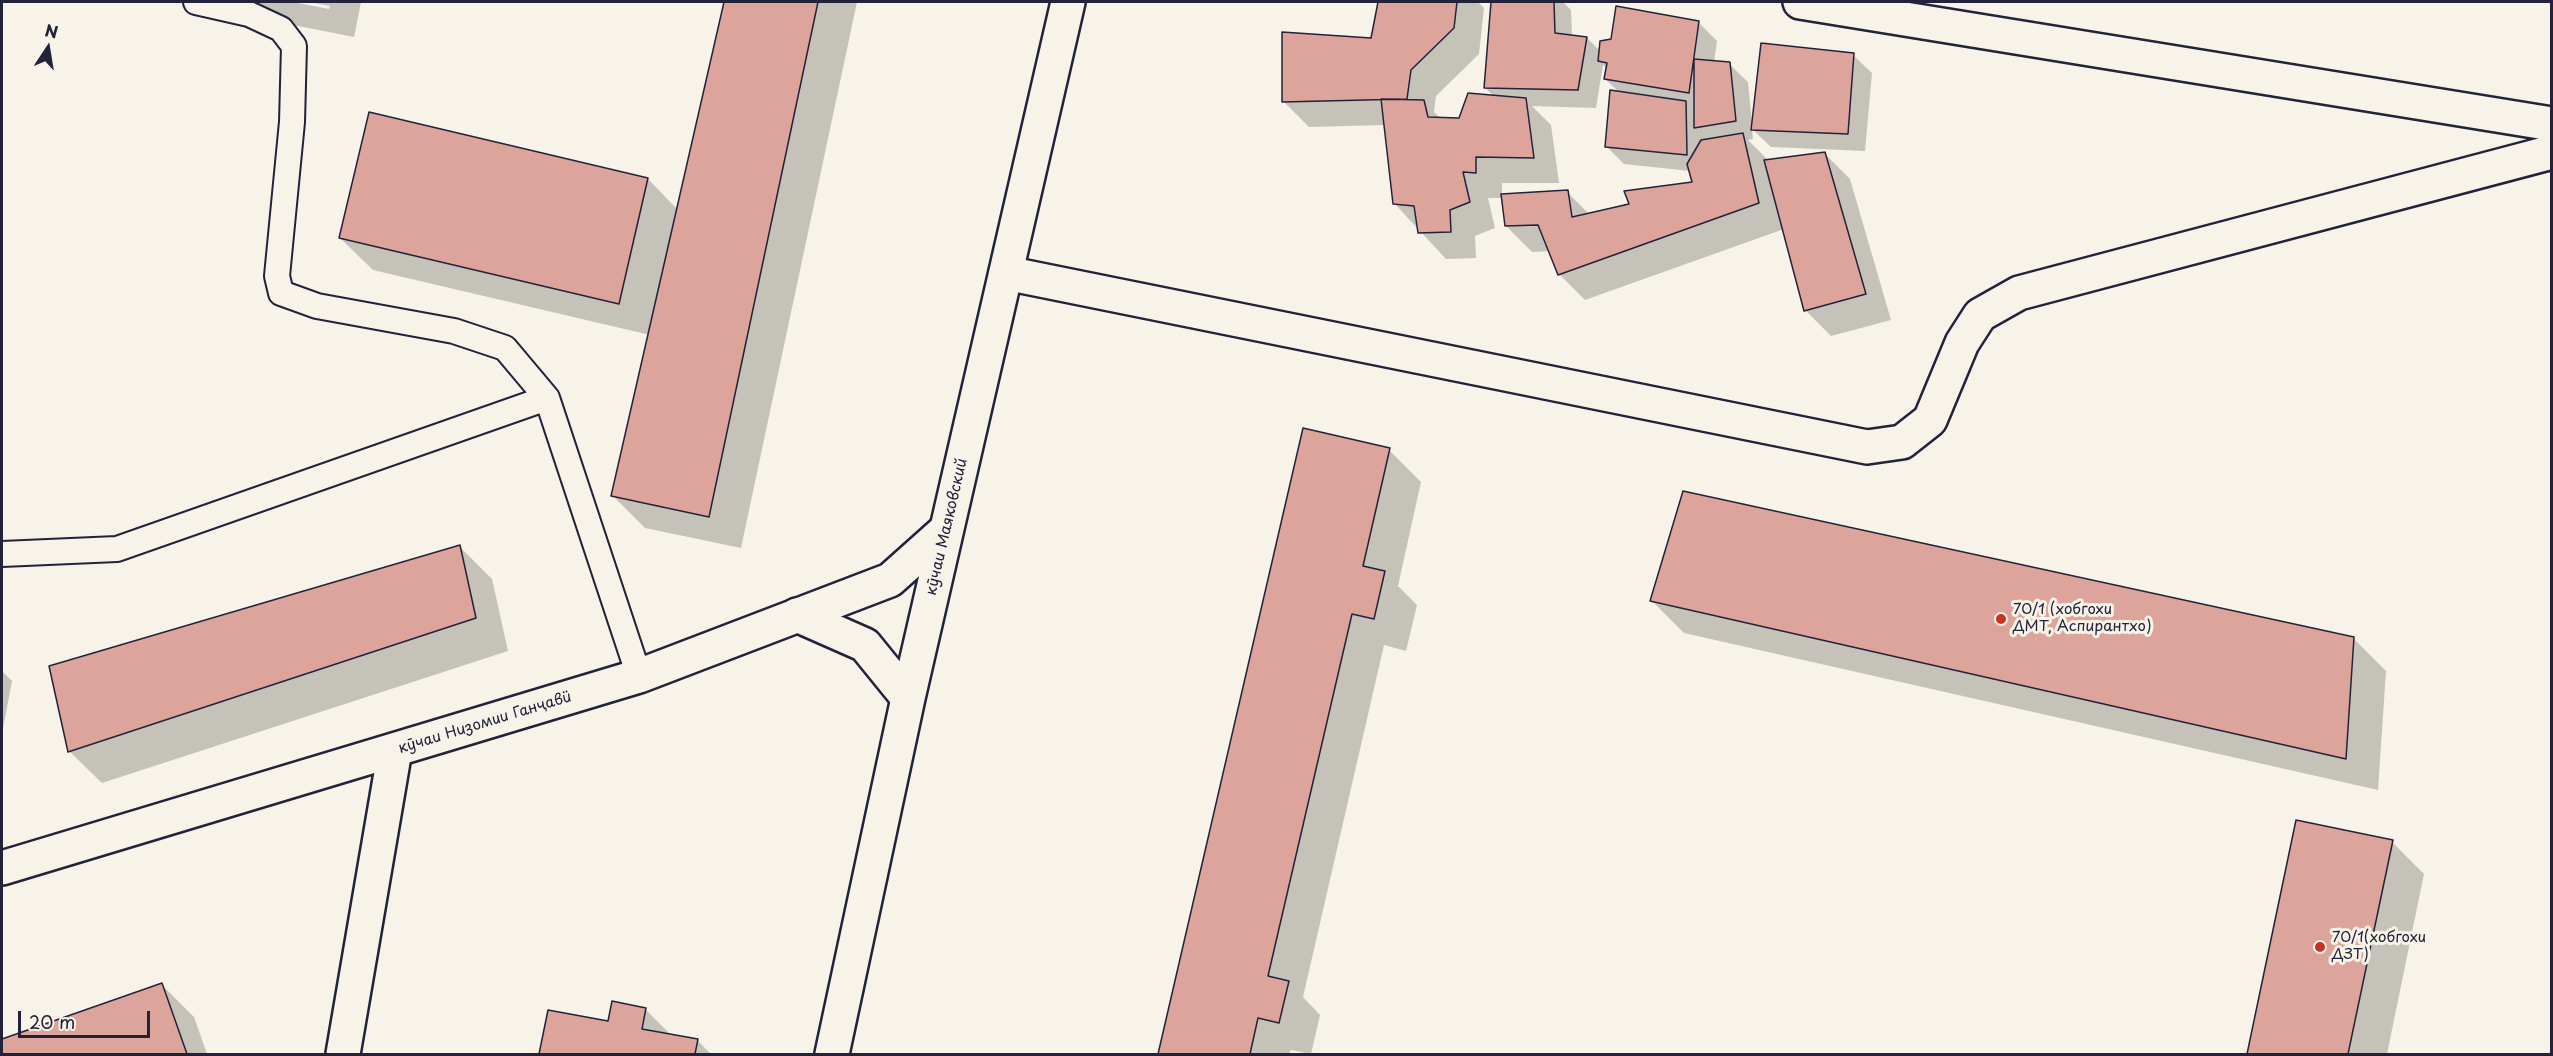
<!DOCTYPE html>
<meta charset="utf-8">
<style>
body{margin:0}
#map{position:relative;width:2553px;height:1056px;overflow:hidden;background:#f7f3e8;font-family:"Playpen Sans",sans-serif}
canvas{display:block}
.frame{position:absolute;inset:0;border:3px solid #22223b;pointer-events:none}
.north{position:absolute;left:18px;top:18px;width:60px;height:60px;-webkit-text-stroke:4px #f7f3e8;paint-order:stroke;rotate:12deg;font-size:16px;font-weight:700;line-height:24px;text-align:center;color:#22223b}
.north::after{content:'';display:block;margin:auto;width:21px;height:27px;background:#22223b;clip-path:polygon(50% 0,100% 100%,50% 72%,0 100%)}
.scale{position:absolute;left:18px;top:1011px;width:132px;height:27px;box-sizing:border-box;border:3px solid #22223b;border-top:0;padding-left:8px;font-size:18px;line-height:21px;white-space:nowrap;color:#22223b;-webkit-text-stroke:4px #f7f3e8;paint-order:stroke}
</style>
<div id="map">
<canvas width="2553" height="1056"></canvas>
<div class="frame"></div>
<div class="north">N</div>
<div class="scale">20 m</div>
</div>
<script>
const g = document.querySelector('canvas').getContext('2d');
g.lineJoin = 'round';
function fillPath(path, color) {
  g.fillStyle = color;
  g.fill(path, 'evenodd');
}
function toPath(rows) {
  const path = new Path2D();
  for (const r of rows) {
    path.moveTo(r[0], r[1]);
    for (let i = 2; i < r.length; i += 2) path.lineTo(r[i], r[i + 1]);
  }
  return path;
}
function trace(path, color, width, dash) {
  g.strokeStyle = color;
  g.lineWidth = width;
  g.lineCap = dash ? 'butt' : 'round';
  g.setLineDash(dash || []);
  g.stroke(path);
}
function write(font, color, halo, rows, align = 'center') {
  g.font = font + ' "Playpen Sans",sans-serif';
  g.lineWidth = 6;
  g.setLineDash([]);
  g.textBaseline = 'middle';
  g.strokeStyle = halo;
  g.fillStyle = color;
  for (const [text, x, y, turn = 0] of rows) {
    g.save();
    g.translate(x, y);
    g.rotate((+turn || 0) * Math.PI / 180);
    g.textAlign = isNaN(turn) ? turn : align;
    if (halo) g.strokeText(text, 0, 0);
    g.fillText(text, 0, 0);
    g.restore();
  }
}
fillPath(toPath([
 [177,2,293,2,329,9,330,6,309,2,361,2,354,37],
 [726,2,857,2,741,548,645,528,613,496,650,335,373,270,340,238,648,179,678,210],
 [1379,2,1478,2,1484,8,1479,54,1436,96,1434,112,1441,119,1460,120,1495,97,1485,88,1493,2,1563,2,1571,10,1572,37,1587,38,1601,52,1699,23,1717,41,1714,62,1729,64,1748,82,1752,124,1853,55,1872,73,1865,151,1771,147,1752,129,1753,139,1748,140,1768,160,1824,153,1850,179,1891,320,1831,336,1805,310,1784,229,1585,300,1559,274,1550,251,1532,252,1506,226,1503,198,1488,198,1495,228,1475,236,1476,258,1446,259,1394,203,1385,125,1309,127,1283,101,1373,40],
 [1603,65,1608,69,1605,79,1620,93,1606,146,1624,164,1690,171,1694,183,1631,205,1590,215,1567,192,1502,195,1502,183,1559,183,1551,125,1532,106,1596,108],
 [1304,430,1389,450,1421,482,1398,586,1417,605,1406,651,1384,645,1303,997,1320,1015,1311,1054,1291,1050,1289,1054,1160,1054],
 [460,547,492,579,508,651,102,783,69,751],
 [1652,601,2353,638,2386,671,2378,790,1684,633],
 [2,671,12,681,2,734],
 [2297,821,2392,842,2424,874,2387,1054,2248,1054],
 [161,984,194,1017,207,1054,2,1054,2,1040],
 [645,1009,672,1036,697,1040,711,1054,541,1054,549,1012,609,1023]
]), '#0003');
const building = toPath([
 [724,2,818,2,709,517,611,496,724,2],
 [1378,2,1457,2,1454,28,1411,70,1407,99,1282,102,1282,32,1371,38,1378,2],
 [1491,2,1554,2,1555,33,1587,37,1578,90,1484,88,1491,2],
 [1616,6,1699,21,1689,93,1604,79,1607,63,1598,61,1600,41,1611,39,1616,6],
 [1761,43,1854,53,1848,134,1751,130,1761,43],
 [1694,59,1730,62,1736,121,1694,128,1694,59],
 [1610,90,1686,101,1687,155,1605,147,1610,90],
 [1468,93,1526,98,1534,158,1476,157,1476,173,1463,172,1470,202,1450,210,1451,232,1418,233,1414,206,1393,204,1381,99,1424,100,1428,117,1459,118,1468,93],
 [369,112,648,178,619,304,339,238,369,112],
 [1743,133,1759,203,1558,275,1538,225,1505,226,1501,194,1568,190,1572,217,1629,204,1624,191,1692,182,1687,164,1701,140,1743,133],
 [1825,152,1866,294,1804,311,1764,160,1825,152],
 [1303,428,1390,448,1363,566,1385,571,1374,619,1352,614,1268,976,1289,981,1279,1023,1258,1018,1250,1054,1158,1054,1303,428],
 [1683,491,2354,637,2346,759,1650,601,1683,491],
 [460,545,476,618,68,752,49,666,460,545],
 [2296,820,2393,840,2348,1054,2247,1054,2296,820],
 [162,983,187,1054,2,1054,2,1039,162,983],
 [612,1001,646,1008,642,1029,698,1039,695,1054,539,1054,548,1010,608,1021,612,1001]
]);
fillPath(building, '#dda49c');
trace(building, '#22223b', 1.5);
const lane = toPath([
 [196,2,249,14,281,29,294,46,292,122,277,276,281,293,317,306,454,331,505,348,547,398,639,676],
 [2,554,117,549,547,398]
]);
const street = toPath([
 [1800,2,2552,124],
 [1006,273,1867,447,1902,442,1930,420,1962,343,1980,315,2019,293,2552,152],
 [2,868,639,676,890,580,946,530],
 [343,1054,395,750]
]);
const secondary = toPath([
 [797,615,865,645,908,698],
 [832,1054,908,698,1068,2]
]);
trace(lane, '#22223b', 28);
trace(street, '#22223b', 38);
trace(secondary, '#22223b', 38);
trace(lane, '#f7f3e8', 24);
trace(street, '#f7f3e8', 33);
trace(secondary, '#f7f3e8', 33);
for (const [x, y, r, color] of [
 [2001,619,6,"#c8321e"],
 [2320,947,6,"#c8321e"]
]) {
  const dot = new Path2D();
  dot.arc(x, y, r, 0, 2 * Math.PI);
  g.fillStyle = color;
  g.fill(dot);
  trace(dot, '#f7f3e8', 2);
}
write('15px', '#22223b', '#f7f3e8', [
 ["кӯчаи Маяковский",947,527,-77],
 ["кӯчаи Низомии Ганҷавӣ",485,723,-17]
]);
write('15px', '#22223b', '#f7f3e8', [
 ["70/1 (хобгохи",2013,610],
 ["ДМТ, Аспирантхо)",2013,627],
 ["70/1(хобгохи",2332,938],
 ["ДЗТ)",2332,955]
], 'left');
</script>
